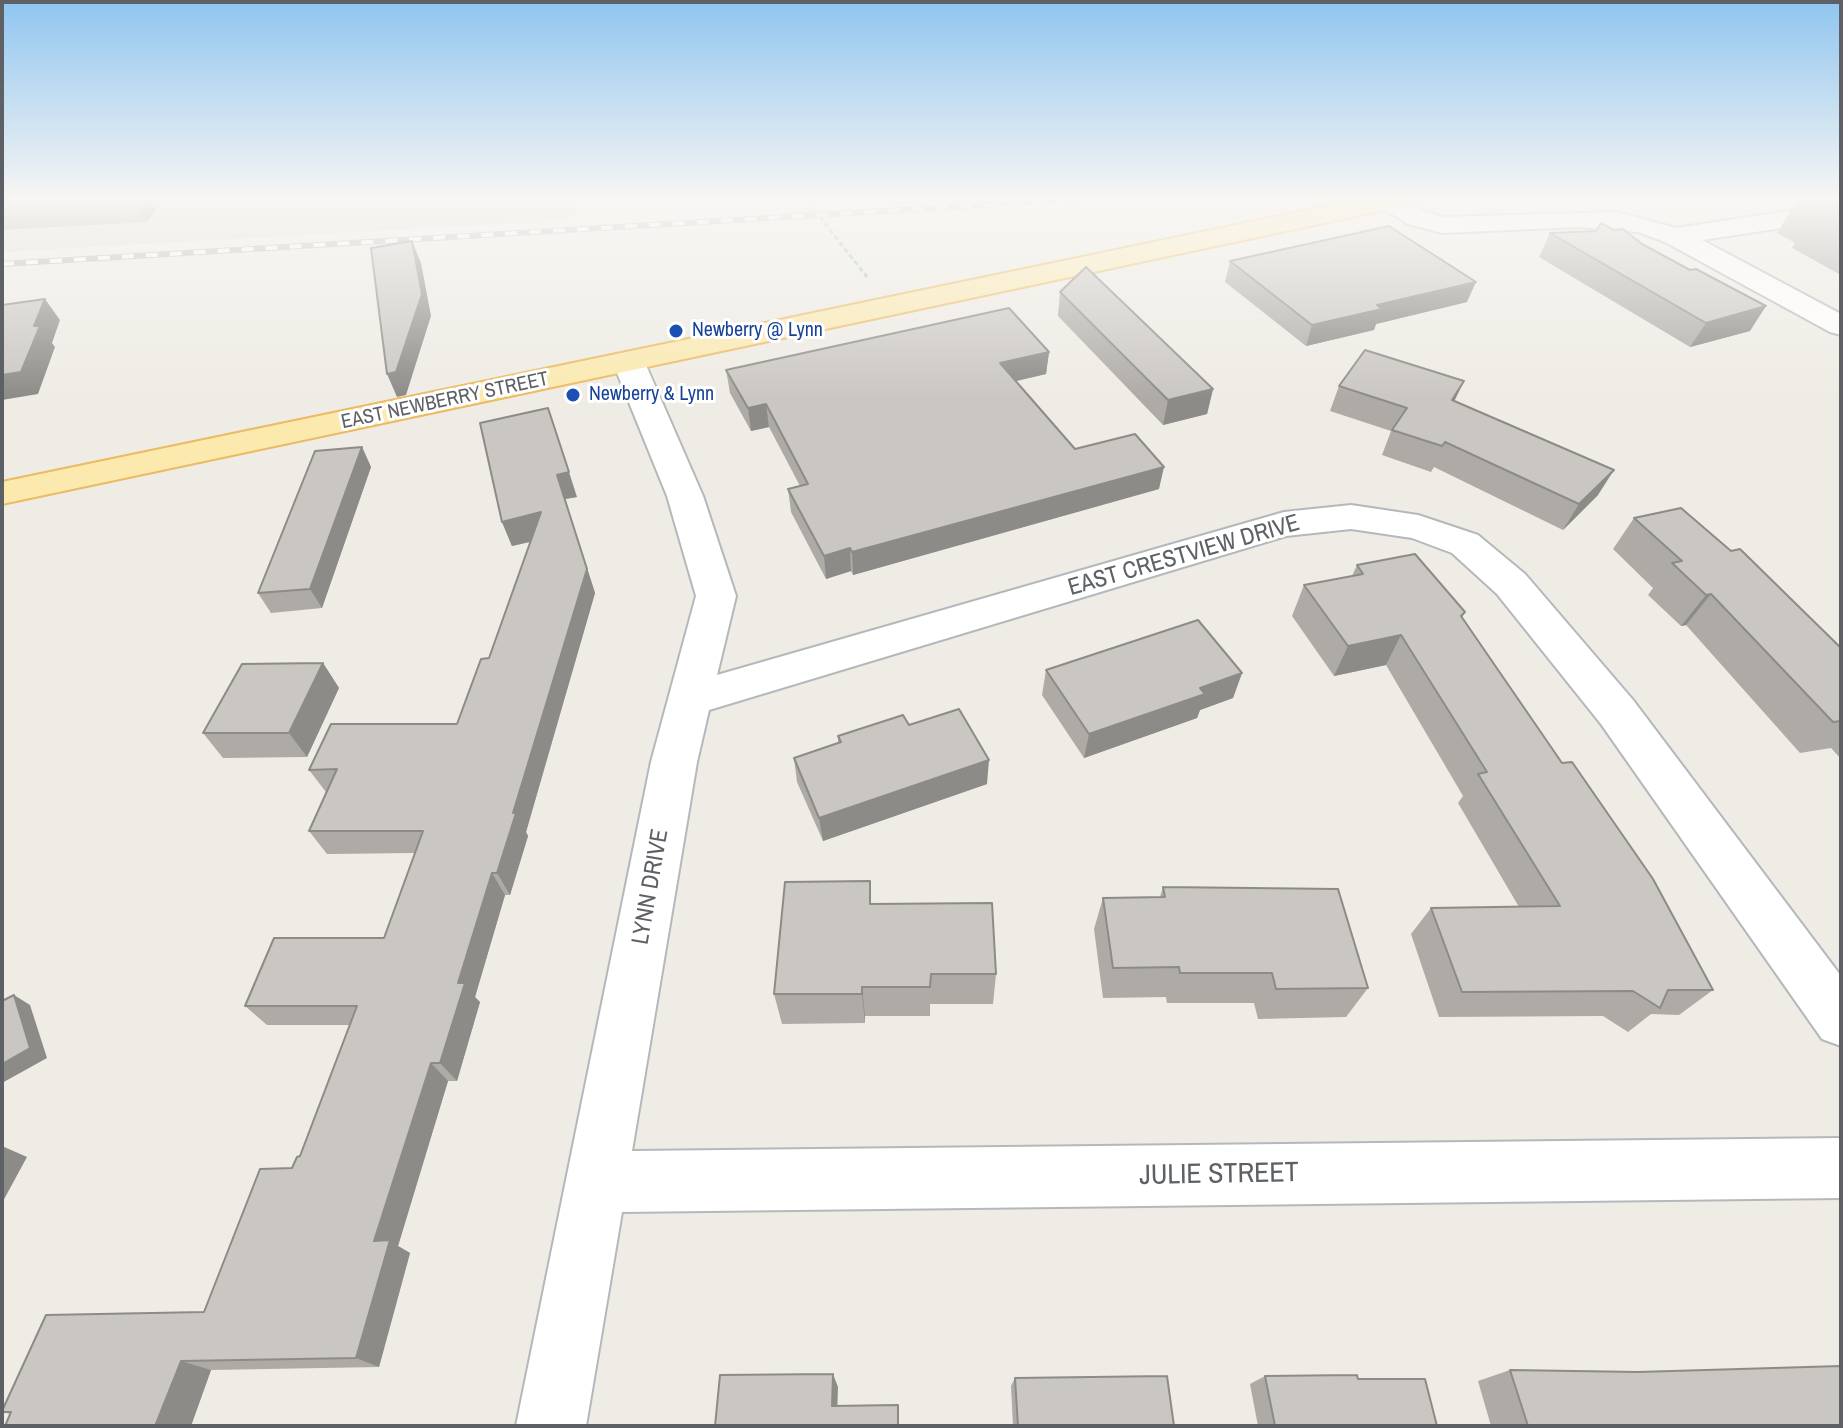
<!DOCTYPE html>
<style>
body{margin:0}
#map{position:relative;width:1843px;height:1428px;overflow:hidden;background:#efece5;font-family:"Archivo Narrow",sans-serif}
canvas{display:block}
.frame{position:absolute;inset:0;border:4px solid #5d6165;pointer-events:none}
</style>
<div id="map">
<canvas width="1843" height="1428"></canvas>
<div class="frame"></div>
</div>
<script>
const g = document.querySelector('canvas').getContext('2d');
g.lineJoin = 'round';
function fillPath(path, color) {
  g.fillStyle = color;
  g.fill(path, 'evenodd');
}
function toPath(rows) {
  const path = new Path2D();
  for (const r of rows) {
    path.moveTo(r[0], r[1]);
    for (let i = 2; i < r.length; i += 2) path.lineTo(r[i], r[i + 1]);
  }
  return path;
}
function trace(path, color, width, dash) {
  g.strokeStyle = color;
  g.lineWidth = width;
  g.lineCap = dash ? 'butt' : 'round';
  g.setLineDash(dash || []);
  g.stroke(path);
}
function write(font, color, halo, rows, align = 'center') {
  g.font = font + ' "Archivo Narrow",sans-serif';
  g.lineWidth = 6;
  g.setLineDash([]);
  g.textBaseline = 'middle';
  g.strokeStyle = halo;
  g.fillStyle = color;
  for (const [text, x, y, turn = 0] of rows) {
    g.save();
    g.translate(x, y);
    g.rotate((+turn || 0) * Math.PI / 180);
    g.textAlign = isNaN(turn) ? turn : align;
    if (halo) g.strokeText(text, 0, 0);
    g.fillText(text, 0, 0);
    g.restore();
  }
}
fillPath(toPath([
 [2,198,577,198,573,220,2,252]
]), '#e0ded9');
const minor = toPath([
 [1380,198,1402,198,1426,212,1443,217,1617,212,1676,228,1815,207,1824,209,1828,215,1824,221,1815,223,1702,240,1841,314,1841,335,1830,332,1665,242,1638,232,1580,227,1442,233,1408,224,1381,207,1377,202,1380,198],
 [629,354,640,356,645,363,703,496,736,596,717,675,1284,512,1351,505,1418,515,1478,535,1525,574,1633,700,1841,976,1841,1046,1822,1039,1601,724,1497,594,1452,553,1412,538,1351,529,1286,536,709,710,697,762,632,1151,1841,1138,1841,1198,622,1212,586,1426,516,1426,651,762,696,596,667,496,613,363,618,356,629,354]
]);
const major = toPath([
 [1365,198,1416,198,1413,203,1404,206,2,504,2,482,1365,198]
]);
trace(minor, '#b5b8bb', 4);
trace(major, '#ebba62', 4);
trace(toPath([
 [805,198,867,277]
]), '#9dc6a5', 3, [5, 3]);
fillPath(minor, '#fff');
fillPath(major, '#fbe9ae');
const rail = toPath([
 [2,264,1099,198]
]);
trace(rail, '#b3b4b5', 6);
trace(rail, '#fff', 4, [12]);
fillPath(toPath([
 [2,198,165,198,147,222,2,230],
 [1799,198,1841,198,1841,275,1792,248,1795,243,1777,233],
 [1550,233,1750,331,1690,347,1539,257],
 [1230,261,1467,302,1376,324,1374,330,1306,346,1225,282],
 [1060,292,1213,389,1207,414,1163,425,1058,316],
 [1049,352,1046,374,1016,381,1075,449,1159,489,853,575,851,571,826,579,791,512,788,489,800,486,769,427,751,431,730,393,726,370],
 [1339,386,1454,401,1598,495,1563,530,1434,467,1431,472,1382,455,1391,431,1330,411],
 [480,423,577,497,565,499,595,593,526,832,528,836,510,895,505,895,475,997,480,1002,457,1081,448,1081,398,1246,410,1253,379,1367,211,1370,191,1426,5,1426,11,1414,2,1412,204,1312,300,1156,349,1025,267,1025,245,1006,384,938,415,853,327,854,309,831,326,792,309,770,457,724,489,658,530,542,512,546,502,522],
 [362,447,371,467,322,608,271,613,258,593],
 [1634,518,1841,648,1841,759,1831,748,1800,753,1686,625,1681,626,1648,595,1653,588,1613,549],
 [1357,565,1465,612,1462,618,1713,990,1679,1015,1651,1014,1628,1032,1603,1016,1439,1017,1411,934,1431,908,1519,907,1458,803,1463,796,1386,665,1334,676,1292,616,1304,585,1352,576],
 [323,663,339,688,307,757,223,758,203,733],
 [1046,670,1242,673,1233,698,1200,710,1197,718,1084,758,1042,695],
 [909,725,987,784,823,841,797,782,794,758,838,743,838,736],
 [1163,887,1368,988,1346,1017,1258,1019,1254,1003,1167,1003,1166,997,1103,998,1094,929,1103,898,1160,897],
 [872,904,996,974,993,1004,930,1004,930,1016,865,1016,865,1023,782,1024,774,994],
 [1510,1370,1638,1372,1841,1426,1491,1426,1478,1381],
 [1265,1376,1437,1426,1258,1426,1250,1384],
 [1015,1378,1174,1426,1013,1426,1011,1386]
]), '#aeaba7');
fillPath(toPath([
 [133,198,165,198,147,222],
 [412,241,421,263,431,316,406,395,397,397,387,374],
 [1476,282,1467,302,1376,324,1374,330,1306,346,1312,325,1377,305],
 [45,299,60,320,52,343,55,347,38,394,2,400,2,375,34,326],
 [1766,306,1750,331,1690,347,1706,323],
 [1049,352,1046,374,999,385,1000,363],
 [1464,381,1452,406,1452,400],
 [1213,389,1207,414,1163,425,1168,400],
 [766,404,769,427,751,431,748,408],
 [362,447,371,467,322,608,310,589],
 [1164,467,1159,489,853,575,852,552],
 [1614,470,1598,495,1563,530,1579,504],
 [569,472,577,497,565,499,595,593,526,832,528,836,510,895,497,873,513,813,557,475],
 [541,512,550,537,512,546,502,522],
 [850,548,851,571,826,579,824,556],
 [1711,594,1686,625,1681,626,1706,595],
 [1401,635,1386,665,1334,676,1348,646],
 [323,663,339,688,307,757,289,733],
 [1242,673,1233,698,1200,710,1197,718,1084,758,1089,734,1200,688],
 [989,760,987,784,823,841,819,818],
 [492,873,505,895,475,997,480,1002,457,1081,440,1063,458,983],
 [862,987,865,1016,865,1023,862,994],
 [14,995,30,1005,47,1058,2,1083,2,1064],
 [431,1063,448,1081,398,1246,410,1253,379,1367,356,1358,374,1241],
 [2,1146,27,1157,2,1203],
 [181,1361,211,1370,191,1426,155,1426],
 [833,1374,838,1387,837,1417,832,1406]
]), '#8d8b88');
const building = toPath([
 [1601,223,1614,230,1623,229,1642,244,1690,270,1696,269,1766,306,1706,323,1550,233,1596,231,1601,223],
 [1389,226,1476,282,1377,305,1382,309,1312,325,1230,261,1389,226],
 [412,241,422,294,396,372,387,374,371,248,412,241],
 [1086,267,1213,389,1168,400,1060,292,1086,267],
 [45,299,34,326,40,326,21,372,2,375,2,305,45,299],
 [1009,308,1049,352,1000,363,1075,449,1135,434,1164,467,852,552,850,548,824,556,788,489,808,484,766,404,748,408,726,370,1009,308],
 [1365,350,1464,381,1452,400,1614,470,1579,504,1445,442,1442,446,1392,430,1407,408,1339,386,1365,350],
 [548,408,569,472,557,475,587,569,513,813,516,813,497,873,492,873,458,983,465,983,440,1063,431,1063,374,1241,390,1240,356,1358,181,1361,155,1426,5,1426,11,1412,2,1412,2,1411,46,1315,204,1312,260,1169,292,1168,297,1157,300,1156,357,1006,245,1006,274,938,384,938,423,831,309,831,337,769,309,770,331,724,457,724,481,659,489,658,541,512,502,522,480,423,548,408],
 [362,447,310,589,258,593,315,451,362,447],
 [1681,508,1731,551,1740,549,1841,648,1841,721,1833,722,1711,594,1706,595,1672,563,1682,561,1634,518,1681,508],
 [1415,554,1465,612,1461,616,1562,763,1572,762,1653,879,1713,990,1668,990,1660,1008,1633,991,1462,992,1431,908,1560,906,1478,774,1487,772,1401,635,1348,646,1304,585,1363,574,1357,565,1415,554],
 [1198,620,1242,673,1200,688,1205,694,1089,734,1046,670,1198,620],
 [323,663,289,733,203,733,242,664,323,663],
 [959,709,989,760,819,818,794,758,841,742,838,736,903,715,909,725,959,709],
 [870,881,870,904,992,903,996,974,931,974,930,987,862,987,862,994,774,994,785,882,870,881],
 [1163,887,1338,889,1368,988,1276,989,1272,973,1180,973,1179,967,1113,968,1103,898,1165,897,1163,887],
 [14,995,30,1048,2,1064,2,1001,14,995],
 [1841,1366,1841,1426,1528,1426,1510,1370,1638,1372,1841,1366],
 [833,1374,832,1406,898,1405,898,1426,715,1426,720,1375,833,1374],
 [1357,1375,1358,1379,1425,1379,1437,1426,1275,1426,1265,1376,1357,1375],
 [1167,1376,1174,1426,1018,1426,1015,1378,1167,1376]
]);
fillPath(building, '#cac7c2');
trace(building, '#8d8b88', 2);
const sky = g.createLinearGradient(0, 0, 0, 398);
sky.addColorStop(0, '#8fc5f0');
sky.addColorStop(0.5, '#f8f6f3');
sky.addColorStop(1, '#f8f6f300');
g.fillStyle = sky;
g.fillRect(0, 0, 1843, 398);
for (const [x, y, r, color] of [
 [676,331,8,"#1a4fb4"],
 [573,395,8,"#1a4fb4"]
]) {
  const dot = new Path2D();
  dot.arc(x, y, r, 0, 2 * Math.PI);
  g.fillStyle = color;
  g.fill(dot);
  trace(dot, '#fff', 3);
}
write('20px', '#164399', '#fff', [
 ["Newberry @ Lynn",692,331],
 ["Newberry & Lynn",589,395]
], 'left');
write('20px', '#5d6165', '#fff', [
 ["EAST NEWBERRY STREET",445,401,-12]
]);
write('24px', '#5d6165', '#fff', [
 ["EAST CRESTVIEW DRIVE",1184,556,-16],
 ["LYNN DRIVE",651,887,-80]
]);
write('28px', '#5d6165', '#fff', [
 ["JULIE STREET",1219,1175,-1]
]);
</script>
